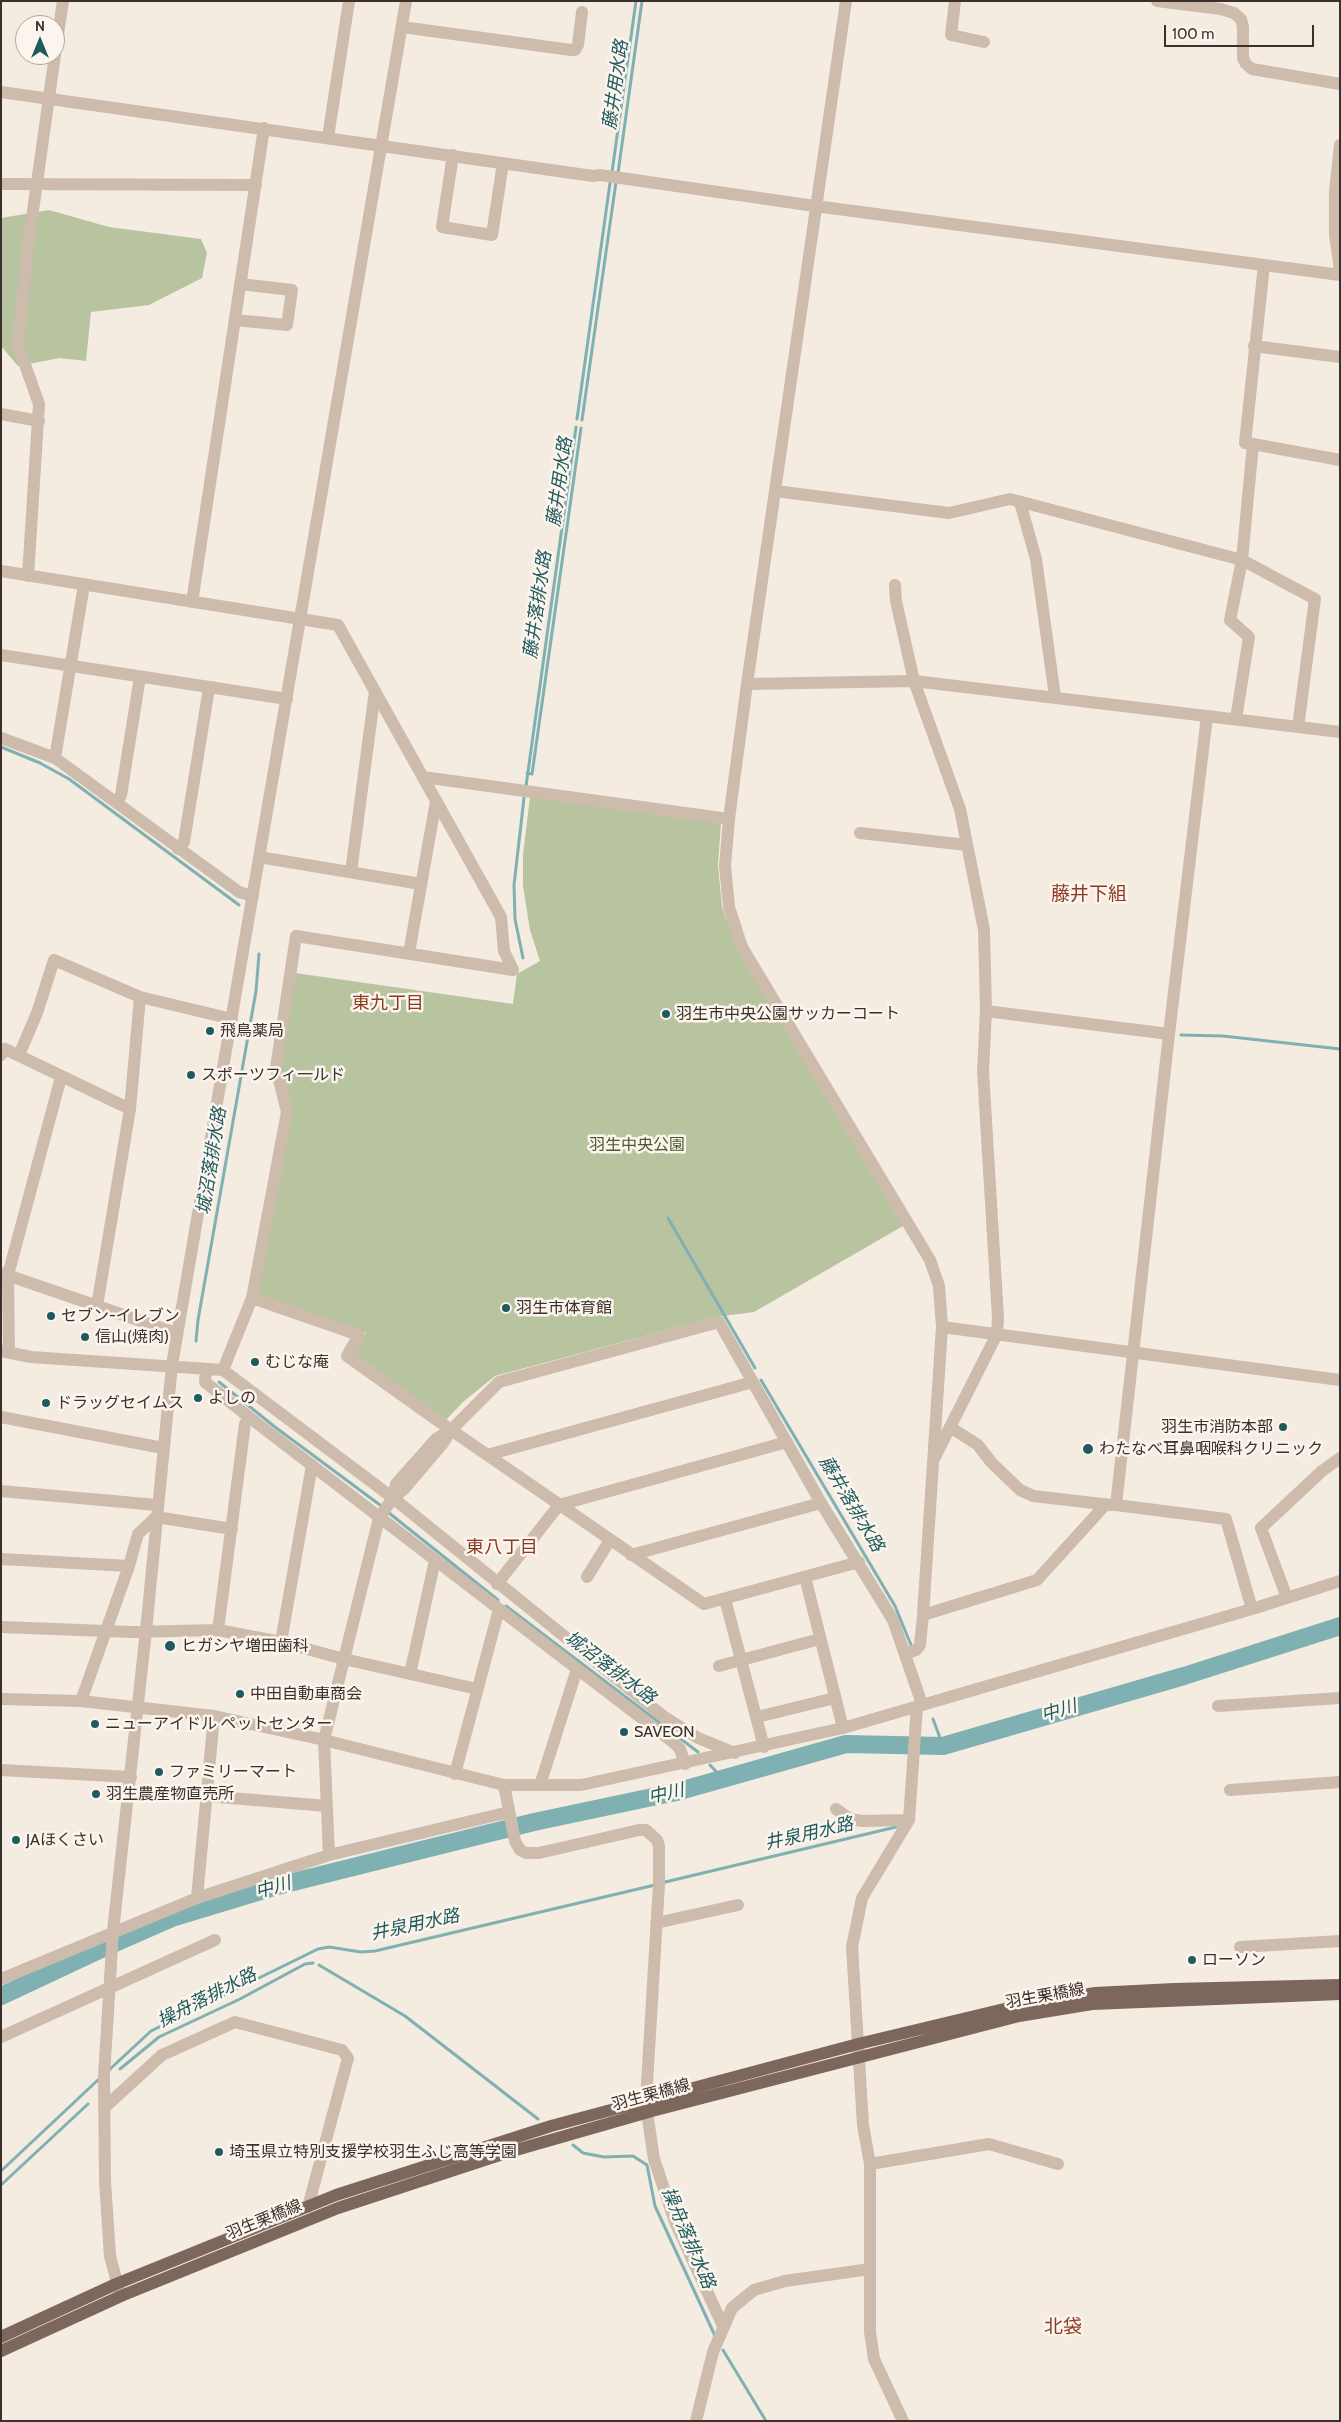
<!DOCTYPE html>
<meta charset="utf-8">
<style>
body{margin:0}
#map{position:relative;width:1341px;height:2422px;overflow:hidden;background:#f4ebe1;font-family:Cabin,sans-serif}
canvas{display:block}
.frame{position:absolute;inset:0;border:2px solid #3b302b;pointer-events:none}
.north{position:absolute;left:15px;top:15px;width:50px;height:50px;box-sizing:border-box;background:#fbf5ee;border:1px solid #aea6a0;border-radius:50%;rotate:0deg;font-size:14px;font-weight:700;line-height:20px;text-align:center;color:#3b302b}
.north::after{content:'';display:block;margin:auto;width:18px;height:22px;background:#1f5a5e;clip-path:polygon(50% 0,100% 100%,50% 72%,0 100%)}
.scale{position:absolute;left:1164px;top:25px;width:150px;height:22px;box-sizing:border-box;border:2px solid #3b302b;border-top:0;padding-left:6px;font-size:15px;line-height:18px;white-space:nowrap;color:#3b302b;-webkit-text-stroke:4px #fbf5ee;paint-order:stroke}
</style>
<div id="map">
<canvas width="1341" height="2422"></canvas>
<div class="frame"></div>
<div class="north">N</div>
<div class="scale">100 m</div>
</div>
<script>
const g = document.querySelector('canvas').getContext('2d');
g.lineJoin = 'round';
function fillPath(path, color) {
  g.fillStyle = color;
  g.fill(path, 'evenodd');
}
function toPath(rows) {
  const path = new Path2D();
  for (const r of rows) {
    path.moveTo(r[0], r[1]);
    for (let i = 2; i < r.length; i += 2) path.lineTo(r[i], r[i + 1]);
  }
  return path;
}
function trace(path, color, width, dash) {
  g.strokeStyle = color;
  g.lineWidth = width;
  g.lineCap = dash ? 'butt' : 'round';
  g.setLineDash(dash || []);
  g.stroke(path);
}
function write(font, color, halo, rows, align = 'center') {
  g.font = font + ' Cabin,"Noto Sans JP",sans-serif';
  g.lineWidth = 5;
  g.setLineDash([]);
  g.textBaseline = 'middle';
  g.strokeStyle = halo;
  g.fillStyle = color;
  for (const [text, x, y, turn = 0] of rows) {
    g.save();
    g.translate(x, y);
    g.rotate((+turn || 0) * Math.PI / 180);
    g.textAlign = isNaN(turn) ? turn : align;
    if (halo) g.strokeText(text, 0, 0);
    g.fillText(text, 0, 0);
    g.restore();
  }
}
fillPath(toPath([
 [49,210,109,227,201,239,207,253,202,278,149,305,91,312,86,361,60,358,18,366,1,346,1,218],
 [530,797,721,823,718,865,722,907,738,950,903,1226,754,1312,716,1317,495,1376,463,1402,446,1420,353,1353,366,1333,257,1294,291,1112,281,1069,295,973,513,1004,517,974,540,961,530,930,523,886,523,855]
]), '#b8c4a0');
trace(toPath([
 [612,172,636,1],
 [618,173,642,1],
 [577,419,610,183],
 [582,420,616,182],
 [1,747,40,763,69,779,239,905],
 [527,773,532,774,581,428],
 [526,786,576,427],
 [523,958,515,919,514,885,524,798],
 [1181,1035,1223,1036,1340,1049],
 [668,1218,755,1368],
 [196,1341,198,1320,256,991,259,954],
 [761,1380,895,1606,911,1645],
 [219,1382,275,1427,380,1505],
 [389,1513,498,1600],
 [506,1606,698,1752],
 [933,1719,943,1746],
 [710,1765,723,1779],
 [661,1883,896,1827],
 [319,1965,405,2016,538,2119],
 [120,2069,159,2037,240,1999,305,1964,313,1963],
 [109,2070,151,2031,318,1949,329,1947,361,1952,375,1951,655,1885],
 [573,2145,583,2153,604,2157,633,2156,647,2165,655,2206,716,2338],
 [1,2171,99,2079],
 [1,2185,88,2104],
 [723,2350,766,2421]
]), '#7fb0b2', 3);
trace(toPath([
 [1,1996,99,1950,172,1918,281,1885,534,1822,676,1792,846,1744,943,1746,1184,1676,1340,1626]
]), '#7fb0b2', 18);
trace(toPath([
 [846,1,747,684,729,819,725,866,729,907,742,947,930,1260,939,1286,942,1327,923,1615,920,1645,916,1650,905,1654],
 [955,1,951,35,984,42],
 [1157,1,1221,9,1234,13,1241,19,1243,27,1243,58,1246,64,1252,69,1340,84],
 [402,27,571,50,575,50,578,45,582,12],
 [55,54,63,1],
 [1,92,593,176,600,175,815,206,1340,275],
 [328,137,349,1],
 [1340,145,1335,192,1335,235,1340,270],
 [453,155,442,227,492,235,503,163],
 [1,184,256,185],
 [235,320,287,325,292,290,240,284],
 [1254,346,1340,357],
 [1,414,39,421],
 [1253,444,1340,460],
 [775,491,949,513,1010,499,1242,560,1315,599,1298,727],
 [1020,502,1036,559,1055,697],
 [1,571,338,625,501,917,504,951,513,970,296,936,276,1068,287,1112,252,1298,223,1370],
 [28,576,39,404,18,345,28,246,55,55],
 [895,585,896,601,914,681,960,809,984,930,986,1011,983,1071,998,1318,997,1334,935,1457],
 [192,602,264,128],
 [1,655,287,699],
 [747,684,914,681,1340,732],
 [1207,716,1169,1034,1116,1505,1226,1519,1252,1609],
 [1236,719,1249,637,1230,620,1242,560,1253,444,1245,443,1264,265],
 [1,738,55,758,239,892,253,896],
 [55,758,84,585],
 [423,777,729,819],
 [117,803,121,795,140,677],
 [860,833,967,845],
 [178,849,184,842,209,688],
 [259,857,421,884],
 [351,872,375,691],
 [409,953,436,801],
 [986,1011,1169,1034],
 [1,1055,5,1049,130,1109],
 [19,1055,37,1013,54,960,140,997,232,1019],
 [1,1273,176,1333],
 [252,1298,359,1335,347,1356,451,1430,704,1604,859,1562],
 [97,1306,130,1109,140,997],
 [942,1327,1340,1380],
 [1,1351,31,1357,223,1370,393,1498,663,1716,698,1738,735,1753],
 [9,1353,8,1275,61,1077],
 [206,1370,205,1382,249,1417,245,1424,218,1630],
 [1,1417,163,1448],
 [249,1417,499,1609,455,1774],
 [950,1427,978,1445,991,1462,1020,1490,1033,1496,1111,1505],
 [451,1430,499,1382,719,1322,821,1503,893,1620,922,1704],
 [487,1455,753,1382],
 [1,1491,157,1505],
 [631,1555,821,1503],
 [1,1559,129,1566],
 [587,1577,610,1540],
 [805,1577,843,1728],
 [497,1584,559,1505,787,1442],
 [1287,1598,1261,1528,1322,1471,1340,1458],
 [725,1599,764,1747],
 [499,1609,674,1743,680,1749,685,1764],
 [923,1615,1037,1580,1106,1504],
 [1,1627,132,1632,218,1630,281,1642,344,1659,477,1689],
 [281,1642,312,1465],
 [719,1666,820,1639],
 [410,1674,435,1560],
 [1,1699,81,1701,214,1716,324,1740,504,1785,581,1785,843,1728,1252,1609,1340,1581],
 [81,1701,129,1566,138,1534,156,1517,232,1529],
 [1218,1706,1340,1698],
 [757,1717,835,1698],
 [1,1770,131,1777],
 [504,1785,515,1841,520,1850,526,1853,539,1853,639,1830,646,1830,657,1840,659,1846,659,1884,646,2100],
 [540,1785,577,1669],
 [1230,1790,1340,1782],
 [206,1796,327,1806],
 [836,1809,850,1819,862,1821,909,1820],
 [329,1855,509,1812],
 [197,1898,214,1716],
 [656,1923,738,1905],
 [1240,1947,1340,1941],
 [1,1979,197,1898,329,1855,324,1740,379,1518,393,1498,404,1489,443,1443,451,1430,436,1439,396,1484,393,1498],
 [1,2037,215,1940],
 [104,2108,162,2055,235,2022,342,2050,348,2058,308,2207],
 [647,2112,654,2159,675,2222,723,2326],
 [870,2164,989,2144,1058,2164],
 [120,2294,110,2256,105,2181,104,2076,113,1931,146,1631,172,1365,406,1],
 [696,2421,713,2352,732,2308,754,2290,785,2281,870,2269],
 [903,2421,874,2359,870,2332,870,2164,863,2125,852,1947,862,1898,909,1820,917,1706]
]), '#cdbbac', 12);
trace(toPath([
 [1,2337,116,2284,336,2195,551,2126,858,2044,1021,2005,1095,1993,1174,1989,1340,1985],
 [1,2351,121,2296,338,2208,509,2152,652,2111,1019,2016,1092,2004,1340,1994]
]), '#7d675c', 12);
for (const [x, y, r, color] of [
 [666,1014,5,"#1f5a5e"],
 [210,1031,5,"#1f5a5e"],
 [191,1075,5,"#1f5a5e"],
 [506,1308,5,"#1f5a5e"],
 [51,1316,5,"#1f5a5e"],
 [85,1337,5,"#1f5a5e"],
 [255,1362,5,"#1f5a5e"],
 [198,1398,5,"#1f5a5e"],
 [46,1403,5,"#1f5a5e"],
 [1283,1427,5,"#1f5a5e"],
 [1088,1449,6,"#1f5a5e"],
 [170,1646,6,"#1f5a5e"],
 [240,1694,5,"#1f5a5e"],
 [95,1724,5,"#1f5a5e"],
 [624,1732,5,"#1f5a5e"],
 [159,1772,5,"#1f5a5e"],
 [96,1794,5,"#1f5a5e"],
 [16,1840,5,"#1f5a5e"],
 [1192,1960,5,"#1f5a5e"],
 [219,2152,5,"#1f5a5e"]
]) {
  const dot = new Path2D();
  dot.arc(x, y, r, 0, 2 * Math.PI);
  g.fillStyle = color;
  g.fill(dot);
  trace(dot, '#fbf5ee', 2);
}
write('16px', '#3b302b', '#fbf5ee', [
 ["羽生市中央公園サッカーコート",676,1014],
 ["飛鳥薬局",220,1031],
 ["スポーツフィ一ルド",201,1075],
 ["羽生市体育館",516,1308],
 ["セブン-イレブン",61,1316],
 ["信山(焼肉)",95,1337],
 ["むじな庵",265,1362],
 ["よしの",208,1398],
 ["ドラッグセイムス",56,1403],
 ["羽生市消防本部",1273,1427,"right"],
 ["わたなべ耳鼻咽喉科クリニック",1099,1449],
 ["ヒガシヤ増田歯科",181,1646],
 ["中田自動車商会",250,1694],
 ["ニューアイドル ペットセンター",105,1724],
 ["SAVEON",634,1732],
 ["ファミリーマート",169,1772],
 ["羽生農産物直売所",106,1794],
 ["JAほくさい",26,1840],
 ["ローソン",1202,1960],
 ["埼玉県立特別支援学校羽生ふじ高等学園",229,2152]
], 'left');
write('16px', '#4a5a2e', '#fbf5ee', [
 ["羽生中央公園",637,1145]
]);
write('16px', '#3b302b', '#fbf5ee', [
 ["羽生栗橋線",1045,1996,-10],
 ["羽生栗橋線",651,2095,-15],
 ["羽生栗橋線",264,2220,-22]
]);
write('italic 18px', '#1f5a5e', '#fbf5ee', [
 ["藤井用水路",616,85,-82],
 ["藤井用水路",560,482,-82],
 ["藤井落排水路",538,605,-82],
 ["城沼落排水路",212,1161,-81],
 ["藤井落排水路",851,1504,59],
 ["城沼落排水路",610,1668,37],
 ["中川",1059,1711,-17],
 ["中川",666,1794,-13],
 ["井泉用水路",809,1834,-13],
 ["中川",273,1888,-16],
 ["井泉用水路",415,1925,-12],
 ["操舟落排水路",207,1998,-27],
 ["操舟落排水路",688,2238,67]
]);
write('18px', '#8c3b22', '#fbf5ee', [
 ["東九丁目",388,1004],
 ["東八丁目",502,1548]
]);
write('19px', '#8c3b22', '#fbf5ee', [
 ["藤井下組",1089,894],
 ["北袋",1063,2327]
]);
</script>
